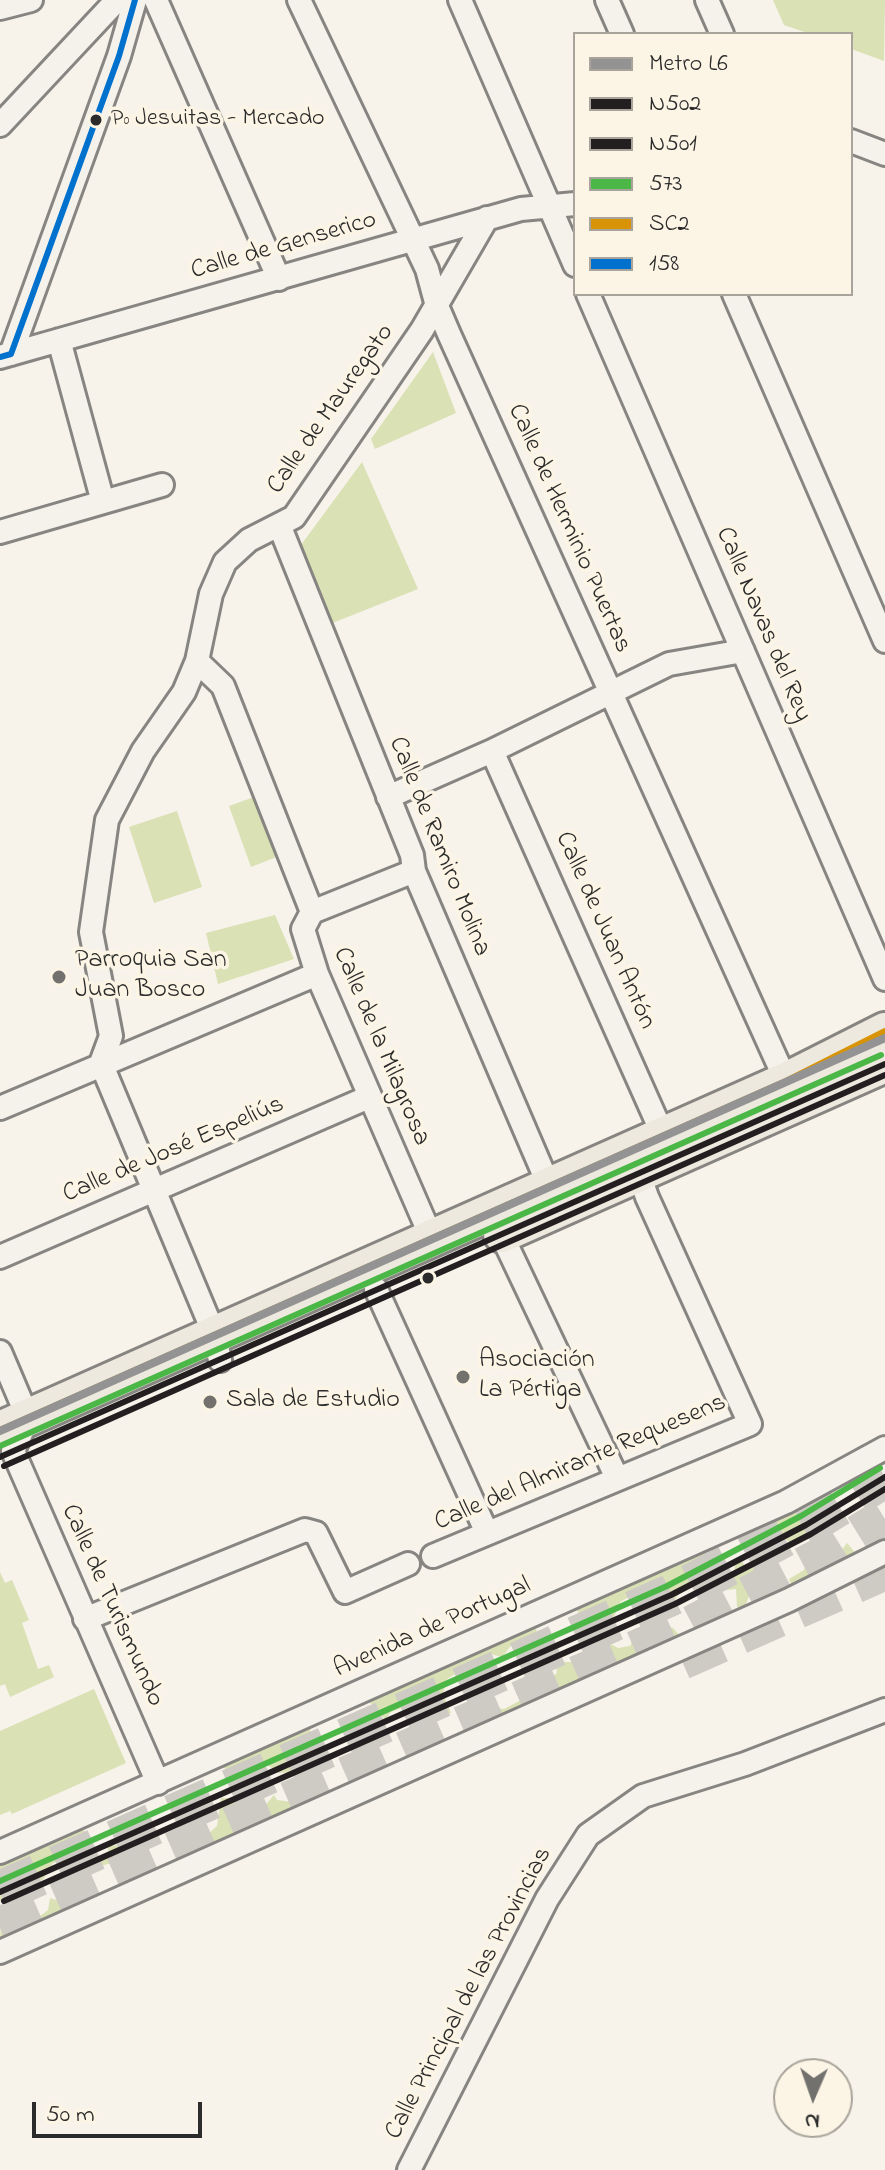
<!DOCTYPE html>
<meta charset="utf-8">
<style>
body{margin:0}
#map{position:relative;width:885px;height:2170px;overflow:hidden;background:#f7f3ea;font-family:"Indie Flower",sans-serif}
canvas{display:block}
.legend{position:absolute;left:573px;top:32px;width:280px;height:264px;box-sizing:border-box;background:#fcf5e5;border:2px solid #a8a49b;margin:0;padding:10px 14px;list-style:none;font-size:24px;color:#2b2b2b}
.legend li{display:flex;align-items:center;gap:16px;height:40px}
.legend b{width:40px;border:2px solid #a8a49b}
.north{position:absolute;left:773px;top:2058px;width:80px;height:80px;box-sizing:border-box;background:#fcf5e5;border:2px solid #a8a49b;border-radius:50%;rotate:182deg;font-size:22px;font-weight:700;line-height:32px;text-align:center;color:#2b2b2b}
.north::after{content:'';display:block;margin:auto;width:28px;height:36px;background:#72716e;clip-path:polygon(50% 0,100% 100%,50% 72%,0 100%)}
.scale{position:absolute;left:32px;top:2102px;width:170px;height:36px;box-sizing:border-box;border:4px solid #2b2b2b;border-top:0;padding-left:10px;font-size:24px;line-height:28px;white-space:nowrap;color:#2b2b2b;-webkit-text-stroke:6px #fcf5e5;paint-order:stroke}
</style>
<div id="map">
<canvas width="885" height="2170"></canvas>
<ul class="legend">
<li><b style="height:10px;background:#939393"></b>Metro L6</li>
<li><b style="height:10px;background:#231f20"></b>N502</li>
<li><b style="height:10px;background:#231f20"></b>N501</li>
<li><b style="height:10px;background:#4ab747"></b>573</li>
<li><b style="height:10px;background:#d89406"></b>SC2</li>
<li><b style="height:10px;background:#0072ce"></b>158</li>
</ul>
<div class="north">N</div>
<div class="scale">50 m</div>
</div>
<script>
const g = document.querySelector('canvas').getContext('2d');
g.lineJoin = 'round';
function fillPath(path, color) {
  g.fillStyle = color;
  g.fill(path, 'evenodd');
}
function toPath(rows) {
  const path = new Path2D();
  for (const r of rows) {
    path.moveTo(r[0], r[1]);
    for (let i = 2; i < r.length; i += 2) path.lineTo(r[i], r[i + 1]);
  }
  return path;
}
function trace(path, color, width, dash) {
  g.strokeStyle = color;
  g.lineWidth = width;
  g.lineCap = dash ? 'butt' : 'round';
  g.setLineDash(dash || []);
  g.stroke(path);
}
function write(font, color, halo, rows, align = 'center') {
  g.font = font + ' "Indie Flower",sans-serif';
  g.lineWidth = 7;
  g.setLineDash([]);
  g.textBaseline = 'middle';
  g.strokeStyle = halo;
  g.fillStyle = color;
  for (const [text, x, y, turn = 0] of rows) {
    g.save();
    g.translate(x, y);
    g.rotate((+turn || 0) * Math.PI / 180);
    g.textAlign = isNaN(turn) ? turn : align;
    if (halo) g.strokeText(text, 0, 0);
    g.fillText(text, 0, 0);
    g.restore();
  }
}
fillPath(toPath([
 [773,0,885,0,884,61,851,49,851,34,810,34,784,25],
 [433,352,456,413,375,449,371,439],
 [362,462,418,589,330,624,298,549],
 [257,796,279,856,251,867,229,806],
 [177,811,202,887,154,903,129,827],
 [275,915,294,959,218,984,206,933],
 [832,1490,831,1501,839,1510,831,1514,827,1525,822,1520,815,1521,808,1537,792,1544,780,1535,764,1540,761,1526],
 [847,1543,859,1557,793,1590,789,1579,804,1570,806,1561,829,1563,831,1551,841,1551],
 [705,1550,709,1563,700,1565,699,1584,686,1584,670,1607,651,1600,640,1610,634,1599,627,1598,620,1602,614,1617,600,1611,581,1618,576,1608],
 [735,1561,743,1562,745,1569,759,1564,764,1567,767,1576,764,1581,769,1586,764,1599,750,1594,745,1606,737,1607,736,1589,717,1591,721,1580,734,1577],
 [0,1572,5,1583,12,1580,29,1620,22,1623,38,1669,49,1665,54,1677,10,1697,5,1684,0,1686],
 [536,1625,537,1643,524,1640,513,1643,502,1657,490,1654,478,1659,466,1679,455,1674,446,1680,443,1694,451,1713,427,1722,425,1716,412,1708,401,1708,391,1712,385,1720,368,1700],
 [672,1627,683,1639,498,1721,496,1708,504,1709,523,1699,527,1679,543,1681,552,1677,557,1673,556,1662,571,1662,583,1657,583,1664,597,1670,604,1664,609,1643,618,1648,630,1646,636,1634,641,1640,652,1642],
 [94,1689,126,1763,12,1814,10,1811,0,1815,0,1731],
 [310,1727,311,1738,316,1743,307,1749,304,1772,278,1773,264,1762,258,1764,256,1771,243,1764,226,1769,220,1766],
 [247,1793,250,1806,255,1809,263,1808,274,1795,277,1800,292,1802,303,1793,313,1803,213,1848,207,1835,217,1826,221,1798,237,1798],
 [84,1828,85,1843,70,1841,66,1847,66,1860,53,1863,43,1880,27,1879,15,1897,8,1895,0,1901,0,1864],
 [132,1828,138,1835,135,1846,145,1851,142,1860,138,1861,140,1867,132,1867,127,1876,121,1874,116,1862,100,1866,98,1857,110,1855,107,1846,119,1845,120,1833],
 [87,1887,97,1900,0,1943,1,1917,16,1920,24,1915,35,1920,48,1910,50,1898,60,1901,76,1898]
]), '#dae1b4');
trace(toPath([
 [681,1659,885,1569],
 [0,1892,671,1595,806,1525,885,1477],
 [0,1928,687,1629,824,1557,885,1519]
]), '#cecbc4', 42, [42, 21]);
const street = toPath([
 [156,0,279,279],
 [299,0,427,269,437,306,449,334,786,1081],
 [460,0,575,265],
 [607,0,622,34],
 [707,0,722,34],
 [0,8,31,0],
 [0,125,117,0],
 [851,141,885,154],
 [588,294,885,979],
 [734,294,885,641],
 [59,340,103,502],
 [11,354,119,56,135,0],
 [0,357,521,209,575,204],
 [280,527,412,855,414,871,549,1186],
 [0,532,162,485],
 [197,661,223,686,312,912,303,929,317,974,432,1239],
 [492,751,663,1135],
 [388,797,492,751,669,664,743,651],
 [312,912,414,871],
 [101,1063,111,1036,91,932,107,820,143,751,184,692,197,661,211,594,225,562,249,540,294,517,422,330,487,218],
 [101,1063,215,1336,220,1360],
 [0,1108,317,974],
 [496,1223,617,1478],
 [0,1257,369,1097],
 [376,1289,487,1533],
 [0,1352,28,1418,13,1451,158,1783],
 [433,1556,750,1424,647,1197,636,1165],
 [85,1619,305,1530,316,1533,345,1592,408,1564],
 [0,1852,786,1502,885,1448],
 [0,1952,789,1600,885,1552],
 [409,2170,547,1899,588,1835,643,1796,745,1764,885,1710]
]);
const primary = toPath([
 [502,1234,885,1064],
 [0,1430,786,1081,885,1031]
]);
trace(street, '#878581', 28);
trace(primary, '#878581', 42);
trace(street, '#f5f2ec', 22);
trace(primary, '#eee9df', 36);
trace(toPath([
 [0,1457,885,1064],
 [0,1892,671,1595,806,1525,885,1477]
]), '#231f20', 6);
trace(toPath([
 [4,1466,885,1075],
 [4,1901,675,1604,811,1534,885,1489]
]), '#231f20', 6);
trace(toPath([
 [0,1446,881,1055],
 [0,1881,667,1586,801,1516,880,1468]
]), '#4ab747', 6);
trace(toPath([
 [0,1430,786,1081,885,1031]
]), '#d89406', 6);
trace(toPath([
 [0,357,11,354,119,56,135,0]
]), '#0072ce', 6);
trace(toPath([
 [0,1431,885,1038]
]), '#939393', 8);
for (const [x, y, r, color] of [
 [96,120,7,"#2b2b2b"],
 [59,977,8,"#72716e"],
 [428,1278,7,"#2b2b2b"],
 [463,1377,8,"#72716e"],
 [210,1402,8,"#72716e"]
]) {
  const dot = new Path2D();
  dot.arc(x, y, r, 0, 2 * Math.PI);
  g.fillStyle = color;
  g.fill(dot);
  trace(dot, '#fcf5e5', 3);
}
write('24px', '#2b2b2b', '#fcf5e5', [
 ["Pº Jesuitas - Mercado",111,120]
], 'left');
write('26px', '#2b2b2b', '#fcf5e5', [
 ["Calle de Genserico",284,247,-16],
 ["Calle de Mauregato",332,410,-55],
 ["Calle de Herminio Puertas",568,529,66],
 ["Calle Navas del Rey",762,625,67],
 ["Calle de Ramiro Molina",438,847,68],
 ["Calle de Juan Antón",604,931,66],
 ["Calle de la Milagrosa",380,1047,67],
 ["Calle de José Espeliús",174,1151,-23],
 ["Calle del Almirante Requesens",581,1464,-23],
 ["Calle de Turismundo",111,1606,66],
 ["Avenida de Portugal",433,1629,-24],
 ["Calle Principal de las Provincias",470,1994,-62]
]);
write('26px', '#2b2b2b', '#fcf5e5', [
 ["Parroquia San",75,962],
 ["Juan Bosco",75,992],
 ["Asociación",479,1362],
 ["La Pértiga",479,1392],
 ["Sala de Estudio",226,1402]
], 'left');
</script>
